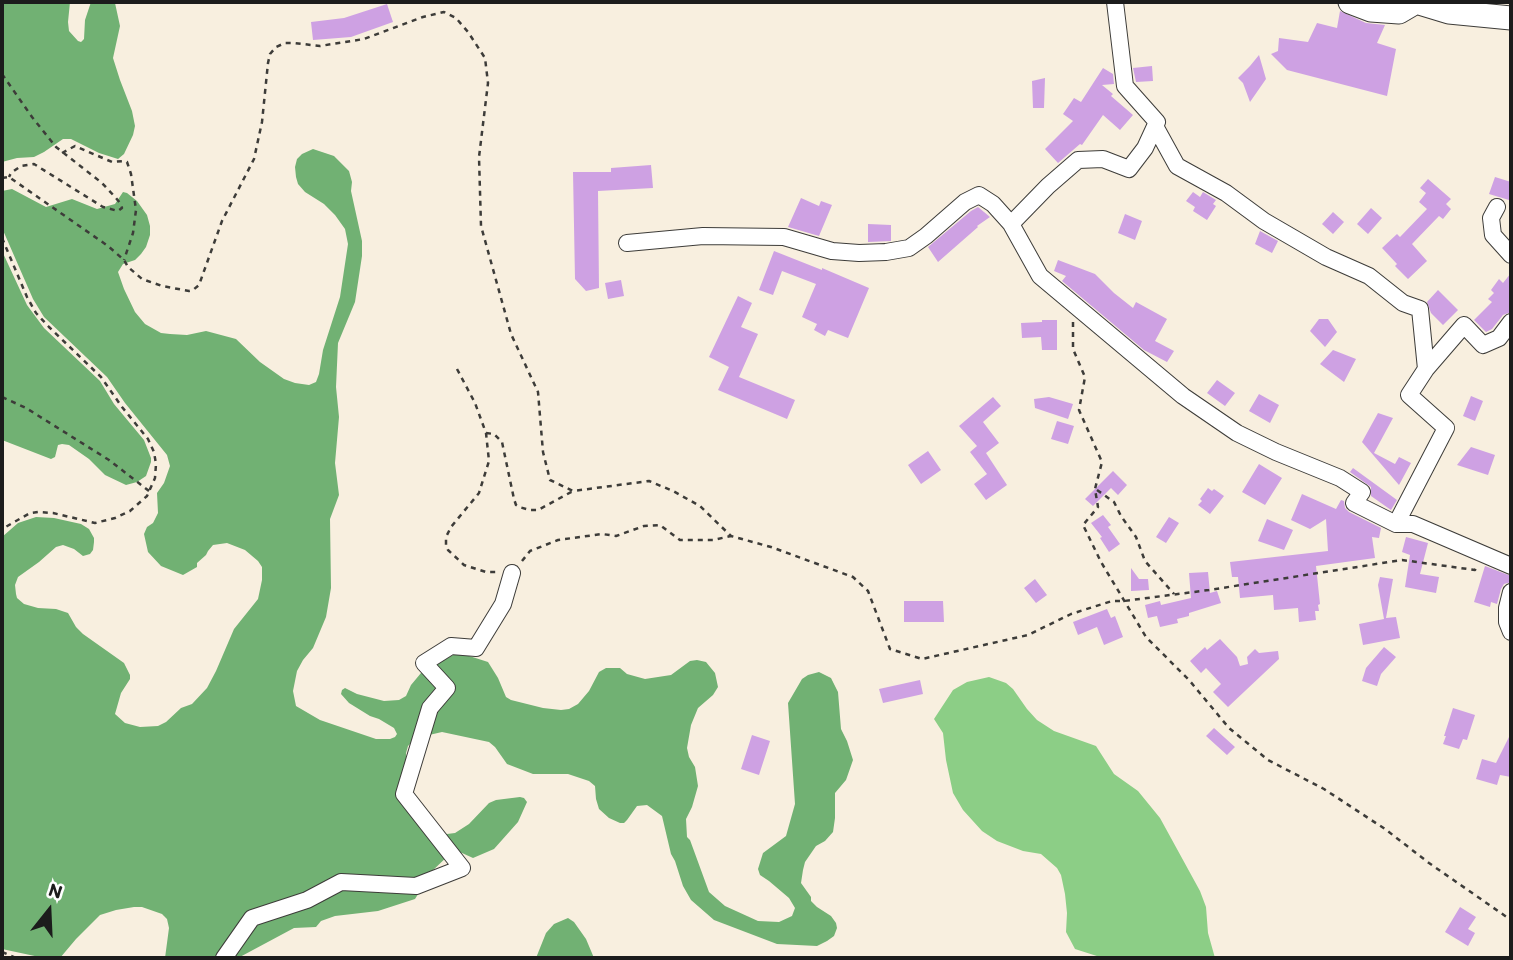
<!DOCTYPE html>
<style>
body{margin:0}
#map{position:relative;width:1513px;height:960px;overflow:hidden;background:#f8efdf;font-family:Itim,sans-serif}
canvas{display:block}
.frame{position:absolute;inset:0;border:4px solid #1c1c1c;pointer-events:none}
.north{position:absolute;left:14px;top:876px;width:70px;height:70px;-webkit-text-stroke:5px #fff;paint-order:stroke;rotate:18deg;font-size:19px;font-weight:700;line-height:28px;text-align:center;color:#1c1c1c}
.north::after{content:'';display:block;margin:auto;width:24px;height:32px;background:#1c1c1c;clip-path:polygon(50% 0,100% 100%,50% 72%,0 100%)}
</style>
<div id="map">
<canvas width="1513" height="960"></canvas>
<div class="frame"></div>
<div class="north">N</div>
</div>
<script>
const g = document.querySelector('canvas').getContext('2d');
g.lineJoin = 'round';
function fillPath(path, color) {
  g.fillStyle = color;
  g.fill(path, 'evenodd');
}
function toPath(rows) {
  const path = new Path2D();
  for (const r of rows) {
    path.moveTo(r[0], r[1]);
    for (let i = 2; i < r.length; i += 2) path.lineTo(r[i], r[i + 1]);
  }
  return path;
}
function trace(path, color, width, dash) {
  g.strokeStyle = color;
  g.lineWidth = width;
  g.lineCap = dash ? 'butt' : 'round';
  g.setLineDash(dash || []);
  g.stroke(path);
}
fillPath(toPath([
 [989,677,1006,683,1013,689,1027,709,1037,720,1054,731,1096,746,1114,774,1138,791,1160,818,1200,891,1206,907,1208,933,1215,958,1111,958,1100,957,1075,949,1066,932,1067,913,1065,894,1061,875,1057,868,1041,854,1023,851,997,841,982,831,963,810,953,793,946,760,943,733,934,719,953,690,967,682]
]), '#8cce86');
fillPath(toPath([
 [2,2,70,2,68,22,69,31,78,41,81,42,84,39,85,20,91,2,115,3,120,26,113,58,120,80,132,111,135,126,133,135,124,154,118,159,99,153,71,139,63,139,44,152,34,157,17,158,2,162],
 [313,149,334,156,349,171,352,182,351,191,362,241,362,256,355,302,338,343,336,387,339,417,335,463,339,495,330,519,331,588,326,617,313,648,303,660,297,671,293,691,296,706,320,720,376,739,390,739,395,737,397,734,394,728,379,719,370,716,349,703,341,694,342,690,345,688,357,694,384,701,399,700,406,696,411,685,421,673,455,654,463,654,488,662,498,678,506,697,511,700,543,708,561,710,569,709,578,704,589,691,599,672,606,668,620,668,627,674,645,679,671,675,690,661,697,660,706,662,715,673,718,687,713,695,698,708,691,725,687,748,689,757,695,767,698,786,692,807,686,819,687,837,690,840,709,892,725,906,758,921,779,922,792,916,795,908,789,898,769,881,760,875,758,869,763,853,786,836,795,804,788,703,802,679,808,675,819,672,831,678,838,692,841,729,847,741,853,760,846,780,835,793,835,818,833,832,825,841,816,846,805,862,803,870,801,883,811,897,811,901,817,907,831,916,836,923,837,928,834,936,827,941,817,946,777,944,714,920,691,900,683,886,675,861,671,854,662,816,647,805,637,806,627,820,624,823,620,823,609,818,599,809,596,799,595,786,589,781,568,774,533,774,507,764,495,747,489,742,442,732,416,738,408,746,406,753,410,809,421,826,447,834,455,833,469,824,489,803,496,800,520,797,524,798,527,802,518,822,494,849,473,858,462,853,454,851,451,853,430,873,425,883,415,899,378,911,335,916,321,921,316,927,294,928,238,958,165,958,169,928,167,919,162,914,142,907,134,907,116,910,100,915,76,939,60,958,44,958,2,949,2,537,18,523,36,517,54,518,81,524,89,529,94,538,94,542,93,550,90,554,83,556,74,549,63,545,56,547,39,562,18,577,15,585,16,594,17,598,24,604,38,608,56,609,68,613,76,627,83,634,124,663,130,675,130,679,121,693,115,714,125,723,140,727,158,726,166,722,181,708,192,704,207,688,216,671,234,629,258,599,262,580,262,567,258,561,245,550,227,543,213,545,208,551,206,555,197,563,197,567,183,575,161,566,148,552,144,534,147,527,153,523,158,513,157,493,164,483,170,466,167,455,125,403,107,377,44,317,33,299,2,228,2,191,12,189,46,207,72,199,97,209,115,204,123,192,127,193,137,201,147,215,150,226,150,235,146,247,141,254,135,260,123,264,118,272,124,289,135,312,145,324,161,333,170,334,187,335,206,331,236,339,260,362,284,379,295,383,309,385,316,382,319,374,323,350,340,297,348,244,345,229,335,215,324,204,305,192,298,184,296,177,295,167,297,159,302,154],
 [2,251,27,305,44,328,100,381,114,404,144,440,151,458,151,462,146,476,137,482,126,485,105,475,89,459,69,445,62,444,58,445,55,457,51,459,2,440],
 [568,918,574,922,586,939,594,958,536,958,546,933,554,924]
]), '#71b173');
fillPath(toPath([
 [387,4,393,22,351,37,313,40,311,22,344,18],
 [1340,11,1366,23,1385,25,1377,43,1396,49,1387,96,1287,70,1271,54,1278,51,1279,38,1308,42,1317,23,1337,28],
 [1259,55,1266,79,1250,102,1243,83,1238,78,1250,66],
 [1152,66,1153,81,1136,82,1133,68],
 [1103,68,1113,74,1114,84,1102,85,1113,94,1111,96,1133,115,1120,130,1103,115,1082,145,1080,144,1058,163,1045,149,1073,121,1063,114,1074,98,1081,102],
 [1045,78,1044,108,1033,108,1032,81],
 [651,165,653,188,598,191,599,288,586,291,575,279,573,172,611,172,611,168],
 [1495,177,1511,182,1511,194,1509,200,1489,194],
 [1428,179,1451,199,1446,204,1451,209,1443,219,1439,216,1412,244,1427,261,1408,279,1395,266,1397,264,1382,248,1397,234,1400,237,1427,209,1419,202,1426,193,1420,188],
 [1193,192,1200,197,1203,192,1216,200,1213,204,1216,206,1207,220,1193,211,1195,207,1186,201],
 [801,198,819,206,821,201,832,205,819,236,788,227],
 [978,207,990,217,977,226,978,227,938,262,928,247,971,211],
 [1371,208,1382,218,1368,234,1357,224],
 [1333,212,1344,222,1333,234,1322,224],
 [1125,214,1142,221,1135,240,1118,233],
 [868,224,891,225,891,241,868,242],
 [1260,231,1278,241,1272,253,1255,244],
 [774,251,822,270,822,268,869,288,848,338,828,330,825,336,814,330,817,324,802,317,816,284,782,271,773,295,759,290],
 [1058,260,1095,274,1114,293,1133,308,1136,302,1167,319,1155,341,1174,351,1167,362,1144,350,1062,281,1066,276,1054,271],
 [1511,273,1511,312,1503,315,1492,329,1486,332,1474,320,1492,302,1488,299,1494,293,1491,290,1499,279,1503,283],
 [621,280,624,296,608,299,605,283],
 [1438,290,1458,310,1443,325,1431,313,1427,302],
 [738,296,752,303,741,327,758,334,739,377,795,400,787,419,718,390,729,367,709,357],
 [1319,319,1328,319,1337,332,1325,347,1310,331],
 [1042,320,1057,320,1057,350,1042,350,1041,337,1022,338,1021,323,1042,322],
 [1333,350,1356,359,1344,382,1320,364],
 [1217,380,1235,393,1225,406,1207,393],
 [1259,394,1279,405,1270,423,1249,411],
 [1471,396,1483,401,1475,421,1463,416],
 [993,397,1001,406,983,422,999,443,986,453,1007,485,986,500,974,484,987,474,970,452,977,446,959,426],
 [1049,397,1073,404,1068,419,1035,408,1034,399],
 [1378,413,1393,418,1374,453,1395,464,1399,457,1411,463,1399,485,1362,442],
 [1057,421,1074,426,1068,444,1051,439],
 [1471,447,1495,455,1488,475,1457,465],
 [928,451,941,470,921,484,908,465],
 [1259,464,1282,478,1265,505,1242,492],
 [1353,468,1397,500,1391,510,1371,496,1371,487,1350,472],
 [1113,471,1127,485,1118,495,1111,488,1093,506,1085,499],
 [1208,488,1212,491,1214,489,1224,496,1210,514,1198,505,1202,501,1200,499],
 [1302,494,1336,509,1341,500,1344,501,1345,508,1349,512,1381,528,1379,538,1372,537,1375,558,1316,566,1320,604,1318,605,1319,611,1315,611,1316,620,1299,622,1298,608,1274,610,1273,595,1240,598,1238,577,1232,577,1230,562,1328,551,1326,519,1310,529,1291,520],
 [1103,515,1111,525,1108,527,1120,544,1109,552,1100,538,1102,537,1091,523],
 [1169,517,1179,523,1166,543,1156,537],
 [1267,519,1293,530,1284,550,1258,541],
 [1406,537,1428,543,1420,574,1439,577,1436,593,1405,587,1410,555,1402,552],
 [1485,566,1511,576,1511,582,1504,584,1501,589,1497,604,1491,602,1490,607,1474,602],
 [1131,568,1139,579,1148,579,1149,590,1131,591],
 [1208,572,1210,593,1217,591,1221,603,1189,613,1189,616,1177,619,1178,623,1160,627,1157,616,1148,618,1145,605,1160,601,1161,605,1191,598,1189,573],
 [1380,577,1393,579,1386,618,1396,617,1400,638,1363,645,1359,624,1384,619,1378,585],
 [1035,579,1047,595,1036,603,1024,588],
 [904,601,943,601,944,622,904,622],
 [1107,609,1111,618,1115,616,1123,637,1104,645,1097,627,1078,635,1073,622],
 [1220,639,1237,657,1240,666,1248,664,1247,657,1255,649,1259,653,1278,651,1279,659,1228,707,1213,692,1221,684,1206,668,1201,673,1190,661,1205,647,1207,650],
 [1384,647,1396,657,1381,674,1377,686,1362,681,1366,668],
 [920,680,923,694,883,703,879,689],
 [1453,708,1475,715,1467,740,1463,739,1459,749,1443,744,1446,736,1444,736],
 [1214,728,1235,747,1227,755,1206,736],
 [1511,733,1511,777,1500,775,1497,785,1476,779,1482,759,1496,763],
 [752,735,770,741,759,775,741,769],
 [1460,907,1476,917,1468,929,1475,933,1468,946,1445,932]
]), '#cea1e3');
const street = toPath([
 [1115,2,1125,86,1157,122,1145,148,1129,169,1103,159,1078,160,1048,186,1011,224,1040,276,1183,396,1237,433,1276,452,1340,478,1362,492,1354,503,1396,524,1413,524,1511,566],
 [1155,126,1177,166,1226,193,1264,221,1326,257,1369,276,1403,303,1420,309,1426,369,1409,395,1446,428,1396,524],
 [1497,207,1491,218,1493,235,1511,255],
 [627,243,703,236,784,237,832,251,859,253,886,252,909,248,926,236,965,202,979,195,993,204,1011,224],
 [1426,369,1464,325,1483,345,1499,338,1511,322],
 [1511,592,1507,608,1507,622,1511,632],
 [224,958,252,918,307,900,341,882,416,886,462,868,404,794,430,708,447,688,424,663,451,646,476,648,503,604,512,573]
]);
const secondary = toPath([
 [1350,2,1371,10,1399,12,1416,2,1449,12,1511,18]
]);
trace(street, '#3d3c39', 18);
trace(secondary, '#3d3c39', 25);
trace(toPath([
 [2,74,32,117,56,147,102,183,116,198,120,203,122,208,118,211,103,207,34,164,21,166,11,173,9,177],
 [62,153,75,146,112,162,124,161,127,162,131,174,136,210,133,233,124,260],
 [2,178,9,177,108,246,124,260,128,267,142,279,162,286,189,291,193,290,199,285,222,221,254,159,262,122,268,63,270,54,276,47,285,43,294,43,320,46,364,39,423,17,444,12,456,18,468,32,485,58,488,83,479,157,481,226,511,334,538,392,543,452,550,480,573,491,649,481,673,491,700,506,731,536,771,547,853,577,868,591,890,649,922,659,1028,635,1071,614,1112,601,1124,601,1209,590,1402,560,1475,570,1477,566],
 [2,238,27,297,36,313,49,327,101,377,122,407,148,439,154,452,156,464,155,478,147,496,130,511,115,518,95,523,53,513,38,512,30,513,2,529],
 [1073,322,1073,349,1085,377,1079,410,1102,462,1095,489,1098,507,1083,525,1101,562,1146,637,1189,680,1229,728,1268,760,1324,789,1385,829,1429,863,1511,920],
 [457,369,475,403,486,433,489,461,479,493,451,527,446,537,446,546,448,550,464,565,486,572,497,572],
 [2,397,26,408,109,460,149,491],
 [486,433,494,434,502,442,514,499,516,505,519,507,530,510,538,510,573,491],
 [1097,490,1114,502,1121,516,1136,537,1145,561,1174,594],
 [522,561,530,551,558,540,602,534,616,536,644,526,660,525,680,540,713,540,731,536],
 [2,952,16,958]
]), '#3d3c39', 2.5, [5, 5]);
trace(street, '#fff', 16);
trace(secondary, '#fff', 23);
</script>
